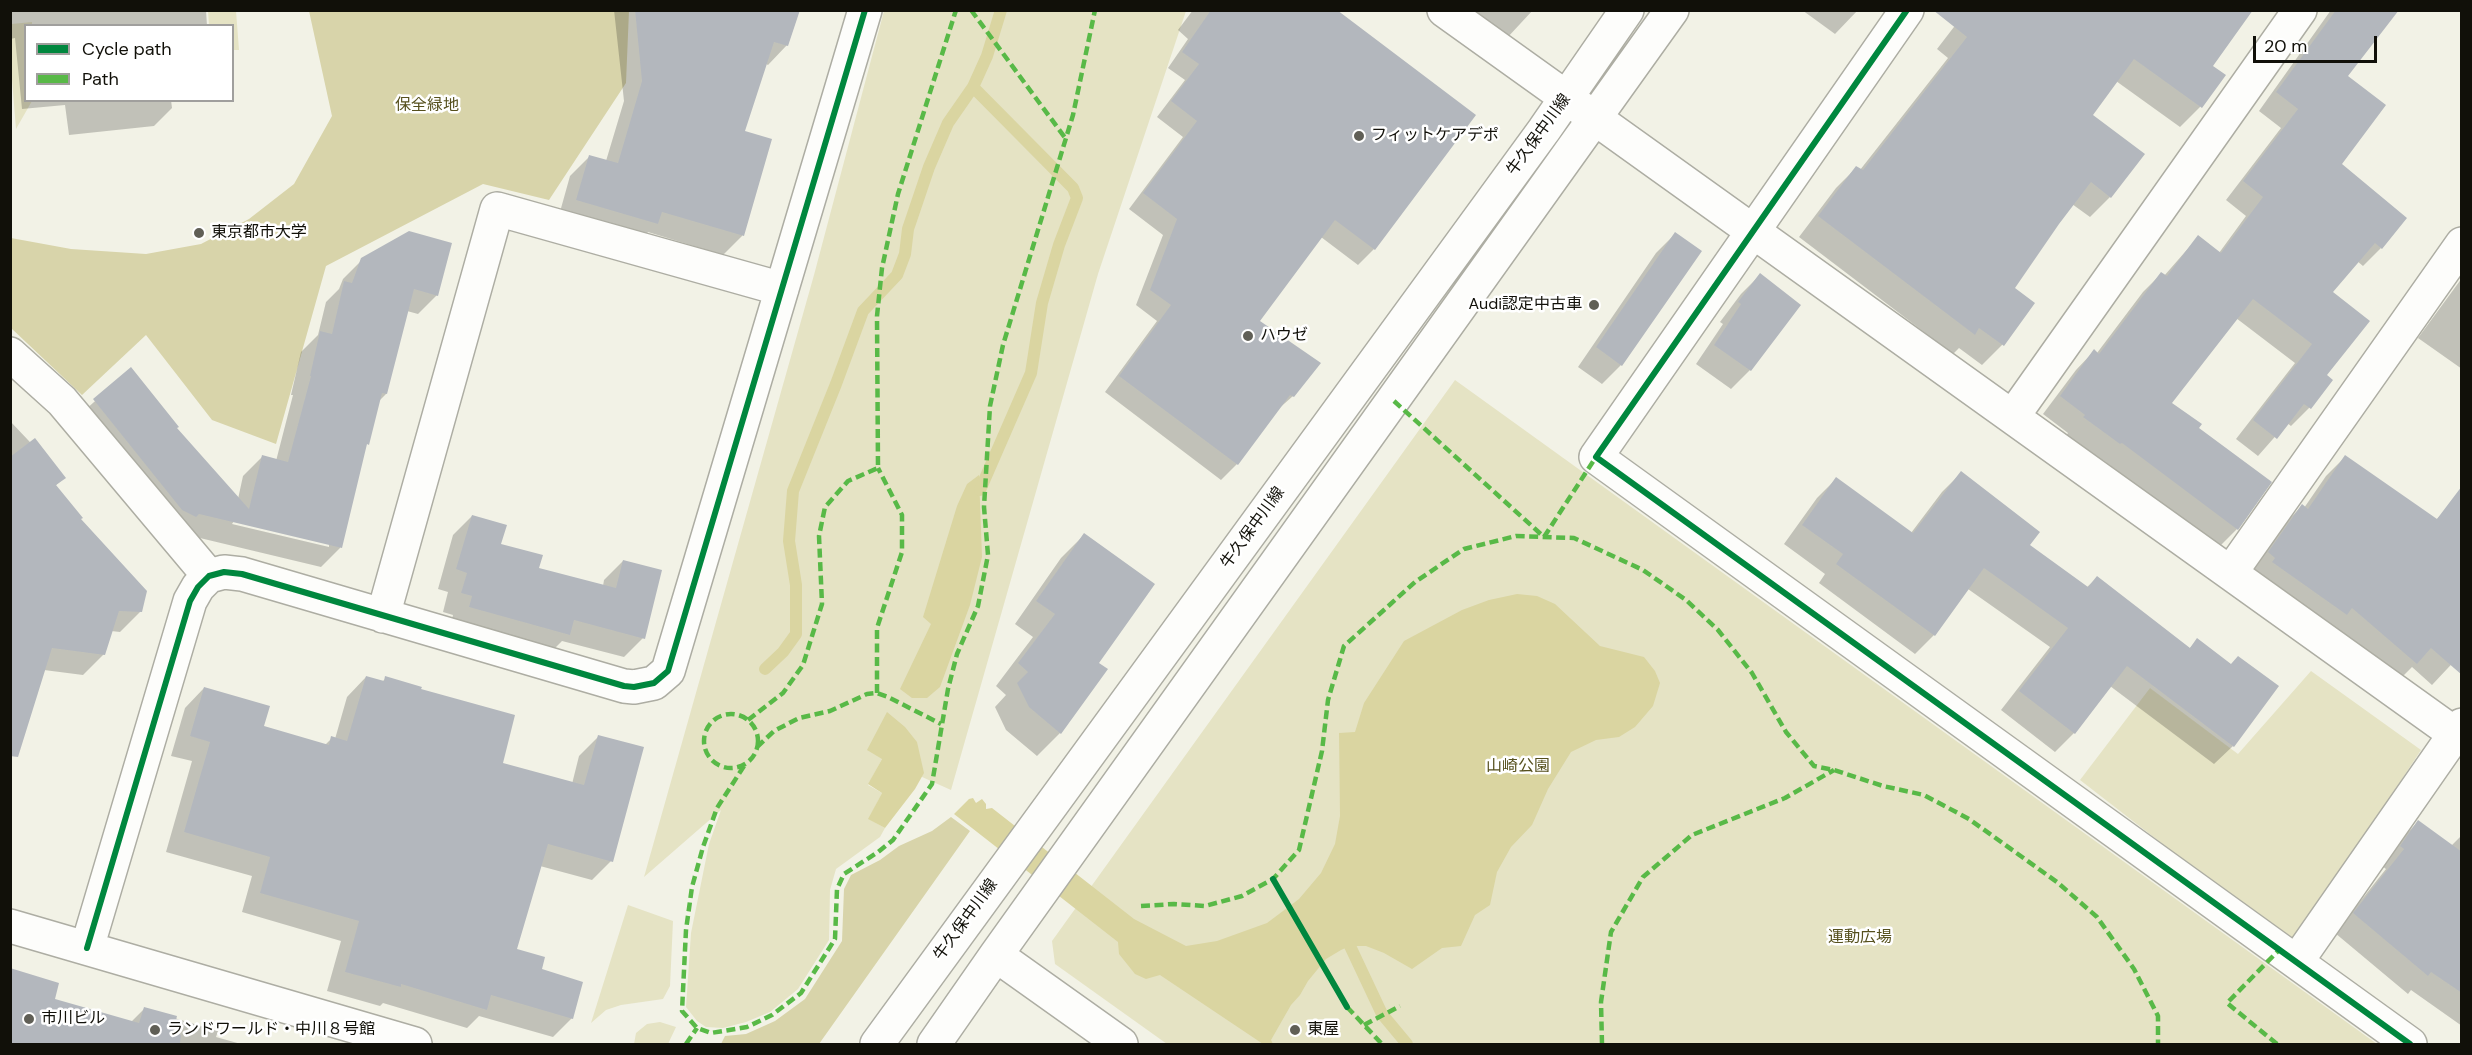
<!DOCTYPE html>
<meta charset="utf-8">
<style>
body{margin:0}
#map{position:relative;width:2472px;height:1055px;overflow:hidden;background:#f2f2e6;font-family:"DM Sans",sans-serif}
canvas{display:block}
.frame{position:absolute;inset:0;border:12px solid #111009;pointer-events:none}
.legend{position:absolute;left:24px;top:24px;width:210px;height:78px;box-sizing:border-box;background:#fff;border:2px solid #a09f9d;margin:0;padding:8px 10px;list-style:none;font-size:18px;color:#111009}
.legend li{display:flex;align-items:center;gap:12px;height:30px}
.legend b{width:30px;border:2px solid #a09f9d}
.scale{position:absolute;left:2253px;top:36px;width:124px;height:27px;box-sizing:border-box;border:3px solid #111009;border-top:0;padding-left:8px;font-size:18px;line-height:21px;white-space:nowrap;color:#111009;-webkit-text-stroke:4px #fff;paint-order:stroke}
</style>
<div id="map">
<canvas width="2472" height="1055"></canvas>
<div class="frame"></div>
<ul class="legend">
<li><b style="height:8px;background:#00873e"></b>Cycle path</li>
<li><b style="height:8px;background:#58b947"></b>Path</li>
</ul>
<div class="scale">20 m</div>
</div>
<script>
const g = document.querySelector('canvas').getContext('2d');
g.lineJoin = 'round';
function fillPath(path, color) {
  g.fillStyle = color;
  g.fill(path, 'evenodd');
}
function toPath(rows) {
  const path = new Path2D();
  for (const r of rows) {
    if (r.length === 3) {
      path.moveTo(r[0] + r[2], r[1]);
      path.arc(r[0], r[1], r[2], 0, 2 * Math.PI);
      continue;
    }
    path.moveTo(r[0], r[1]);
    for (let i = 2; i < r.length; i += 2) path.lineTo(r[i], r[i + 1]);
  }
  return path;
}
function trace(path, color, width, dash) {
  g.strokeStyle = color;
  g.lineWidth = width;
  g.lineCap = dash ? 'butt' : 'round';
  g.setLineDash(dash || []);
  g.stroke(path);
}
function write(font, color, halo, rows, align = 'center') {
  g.font = font + ' "DM Sans","Noto Sans JP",sans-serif';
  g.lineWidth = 5;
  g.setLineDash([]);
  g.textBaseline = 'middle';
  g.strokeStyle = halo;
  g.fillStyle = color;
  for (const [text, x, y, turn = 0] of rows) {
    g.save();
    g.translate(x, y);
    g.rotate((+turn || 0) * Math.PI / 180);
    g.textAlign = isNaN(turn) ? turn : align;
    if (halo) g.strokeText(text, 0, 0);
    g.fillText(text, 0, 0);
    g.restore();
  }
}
fillPath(toPath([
 [208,11,236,11,239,50,233,50,232,26,209,25],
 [884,11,1186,11,1098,274,951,790,882,759,868,785,882,793,869,819,885,828,880,837,836,869,830,890,829,940,798,989,770,1012,746,1022,723,1028,706,1027,697,1021,686,1007,691,933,709,844,721,810,644,877,814,275],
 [32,22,32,25,26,26,26,100,32,101,16,129,11,67,11,24],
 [1455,380,2377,1044,1167,1044,1055,964,1052,941],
 [2311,671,2421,750,2293,945,2080,780,2150,688,2238,754],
 [628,905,673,921,670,986,663,999,621,1005,606,1010,591,1023],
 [660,1022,676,1027,668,1044,634,1044,636,1033,647,1024]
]), '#e5e3c4');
fillPath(toPath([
 [309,11,629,11,626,83,549,200,483,184,326,266,276,444,212,420,146,335,82,395,11,328,11,238,71,249,146,254,201,244,249,219,294,184,332,116],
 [951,817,970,831,819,1044,721,1044,725,1036,746,1034,775,1021,805,999,842,941,844,889,851,875,880,860,899,846,932,831]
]), '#d8d4aa');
fillPath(toPath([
 [979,475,982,557,970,605,940,687,927,698,912,698,900,689,931,624,923,617,957,506,967,484],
 [1517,594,1537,596,1555,604,1600,646,1644,657,1655,671,1660,683,1653,706,1635,727,1619,737,1596,740,1571,752,1548,789,1532,825,1511,847,1497,872,1490,905,1475,915,1461,946,1442,948,1412,969,1384,953,1366,946,1350,946,1341,950,1326,959,1308,981,1300,995,1291,1005,1271,1040,1273,1044,1263,1044,1160,975,1146,979,1135,974,1119,954,1118,942,954,814,969,799,973,798,976,803,982,799,986,804,986,809,992,808,1134,919,1186,946,1217,941,1267,923,1299,899,1321,873,1335,844,1340,816,1339,733,1355,732,1364,703,1404,641,1462,610,1489,600],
 [887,712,905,727,917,742,924,773,915,789,885,828,868,819,882,793,868,784,882,759,867,750]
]), '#dad5a1');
fillPath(toPath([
 [10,10,206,10,207,26,26,26,26,100,171,100,172,108,154,126,69,135,65,105,22,109,15,38,10,39],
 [614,10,798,10,787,45,768,65,766,64,743,132,770,140,742,236,723,255,648,232,638,243,558,219,570,176,589,157,606,161,624,101],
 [1193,10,1334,10,1474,115,1374,249,1358,265,1321,237,1258,321,1293,396,1276,411,1237,464,1221,480,1105,392,1157,321,1136,305,1163,235,1129,209,1183,137,1157,117,1185,80,1168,68,1188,39,1178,30],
 [1449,10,1533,10,1494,52],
 [1802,10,1858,10,1835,34],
 [1967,10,2211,66,2200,107,2180,127,2116,81,2091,115,2110,197,2090,217,2072,204,2013,288,2002,345,1982,365,1959,348,1953,354,1799,237,1836,188,1856,168,1860,170,1948,58,1937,49],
 [2331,10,2397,10,2346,76,2340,165,2381,248,2363,266,2357,261,2331,292,2325,375,2331,380,2309,408,2291,426,2287,423,2258,456,2236,439,2295,363,2236,318,2170,403,2197,428,2237,529,2219,547,2103,460,2101,461,2066,436,2068,433,2043,414,2076,370,2094,351,2097,353,2143,292,2161,274,2164,276,2198,237,2219,253,2246,216,2226,200,2281,128,2259,111],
 [1675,234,1621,365,1602,384,1578,367,1656,253],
 [362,260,437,295,418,314,407,311,386,394,379,401,365,446,340,548,321,567,179,533,75,419,131,369,175,429,238,499,243,476,262,457,276,461,293,395,291,395,301,352,318,335,326,302,339,289,343,279],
 [234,521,329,544,329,547,232,524],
 [1760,275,1750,370,1731,389,1696,364,1723,324,1720,322,1741,294],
 [2462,278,2462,369,2418,338],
 [10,421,64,478,55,486,141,611,120,632,111,631,104,654,83,675,44,670,19,750,10,758],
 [2345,457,2436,520,2444,512,2462,653,2432,685,2412,667,2397,682,2250,572,2283,525,2302,506,2304,508,2326,476],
 [1961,473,2028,546,2087,587,2097,578,2189,649,2197,640,2233,746,2214,764,2110,686,2074,733,2055,752,2001,710,2050,647,1968,589,1934,635,1915,654,1819,583,1825,574,1784,544,1817,498,1836,479,1911,533,1942,492],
 [472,516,500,545,537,569,603,586,604,580,623,561,643,638,624,657,562,641,549,654,450,626,453,615,443,612,448,592,438,589,453,535],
 [1084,535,1097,663,1060,733,1037,756,1006,730,995,707,1006,695,996,686,1033,637,1015,624,1061,558],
 [366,677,382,682,386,678,419,690,501,764,572,784,579,756,598,737,611,861,592,880,540,866,515,950,540,970,572,1018,553,1037,479,1016,467,1028,383,1003,380,1006,327,991,341,941,242,912,252,876,166,852,192,761,171,756,185,708,204,688,262,727,325,745,332,738,335,739,347,697],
 [2418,822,2451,846,2462,835,2462,1026,2411,990,2408,994,2335,933,2386,869,2382,866,2399,841],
 [10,968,53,1000,131,1022,144,1009,218,1031,216,1037,241,1044,10,1044]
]), '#0003');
trace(toPath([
 [973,87,1073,188,1077,198,1059,245,1042,303,1031,373,980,490],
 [765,669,783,652,796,634,796,585,789,541,793,491,836,384,863,311,897,275,905,254,908,229,929,167,948,123,973,87,987,56,1001,10],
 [1350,946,1382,1014,1407,1044]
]), '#dad5a1', 12);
fillPath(toPath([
 [635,10,800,10,788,46,774,42,745,131,772,139,744,236,662,212,658,224,576,200,589,155,618,163,642,81],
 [1211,10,1337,10,1476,115,1375,250,1335,220,1260,321,1321,363,1294,397,1290,395,1238,465,1119,376,1171,305,1150,290,1177,219,1143,193,1197,121,1171,101,1199,64,1182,52],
 [1933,10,2253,10,2213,66,2226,75,2202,108,2134,59,2093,115,2145,154,2111,198,2091,182,2059,224,2015,288,2035,303,2004,346,1979,328,1975,335,1818,216,1856,166,1863,170,1967,37],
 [2336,10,2399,10,2348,76,2386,105,2342,164,2407,218,2382,249,2375,243,2333,292,2370,321,2327,375,2333,380,2311,409,2304,404,2277,439,2253,420,2312,344,2253,299,2172,403,2202,424,2199,428,2272,482,2238,530,2122,443,2120,444,2083,417,2085,415,2060,396,2094,349,2099,354,2161,272,2167,276,2198,235,2221,253,2263,197,2243,181,2298,109,2276,92],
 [409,231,452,243,438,296,414,289,387,394,382,393,369,445,367,444,342,548,199,514,196,517,182,510,93,399,131,367,179,427,177,428,249,509,262,455,288,462,311,376,310,376,320,331,332,334,344,281,352,283,361,258],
 [1675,232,1702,251,1622,366,1596,347],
 [1760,273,1801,305,1751,371,1714,345,1741,304,1738,302],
 [35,438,66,478,56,485,83,518,81,519,147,591,142,612,119,611,105,655,52,648,18,757,10,756,10,457],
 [2345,455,2437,519,2462,486,2462,675,2431,648,2417,664,2352,608,2347,615,2272,562,2275,558,2268,552,2302,504,2308,509],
 [1961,471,2040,532,2030,545,2088,587,2097,576,2190,648,2197,638,2231,664,2238,656,2279,686,2234,747,2127,666,2075,734,2019,691,2068,628,1984,568,1935,636,1836,564,1843,554,1802,525,1836,477,1913,533],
 [472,515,507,525,501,544,543,555,539,568,616,588,623,560,662,570,645,639,574,620,570,635,469,607,472,596,461,593,467,573,456,569],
 [1084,533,1155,584,1099,663,1108,669,1061,734,1029,707,1017,683,1028,672,1018,663,1055,614,1036,601],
 [366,676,384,681,385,676,422,687,421,689,515,715,503,763,584,785,598,735,644,747,613,862,548,844,517,949,545,957,542,969,583,982,573,1019,491,995,487,1010,401,984,401,987,345,972,359,921,260,893,270,857,184,832,210,742,190,736,204,687,270,706,264,726,329,745,331,736,347,741],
 [2418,820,2462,852,2462,993,2431,972,2428,976,2353,913,2404,849,2400,846],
 [10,968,59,983,55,999,139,1023,144,1007,177,1016,173,1032,181,1035,180,1044,10,1044]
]), '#b3b7bd');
const minor = toPath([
 [1444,10,2455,734,2462,725],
 [1907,10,1596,457,2410,1044],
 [10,354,62,401,209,576],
 [2013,416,2300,10],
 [2231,572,2462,244],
 [383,616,497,209,782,289],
 [10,926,415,1044],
 [87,948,190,601,198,587,209,576,224,572,242,574,624,686,634,687,654,683,668,671,865,10],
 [996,955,1121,1044],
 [2297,961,2455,734,2462,738],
 [877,1044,1544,130,1627,10],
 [934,1044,996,955,1672,10]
]);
trace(minor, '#adada3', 36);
trace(minor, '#fdfdfb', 33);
trace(toPath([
 [971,10,1066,139],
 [1394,401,1544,537,1596,457],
 [877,693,877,628,902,552,902,515,878,468],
 [731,741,27],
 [748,720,783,693,803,665,822,604,819,536,825,507,848,481,878,468,877,316,882,268,898,194,956,10],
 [757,747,774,731,799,718,830,711,867,694,877,693,888,697,941,724],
 [744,766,717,808,703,847,692,887,686,930,682,1011,697,1028,711,1033,747,1027,772,1015,801,993,835,939,837,889,844,874,878,852,893,840,932,784,948,689,957,654,978,606,988,555,984,507,990,406,1003,345,1073,115,1095,10],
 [1141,906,1174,904,1205,906,1242,896,1273,879,1299,850,1322,751,1328,700,1344,646,1415,582,1464,549,1516,536,1574,538,1643,570,1686,600,1718,630,1752,673,1786,732,1814,766,1834,770,1883,786,1924,795,1969,819,2057,882,2097,917,2134,969,2158,1016,2158,1044],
 [1347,1007,1382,1044],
 [1364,1025,1400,1006],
 [686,1044,697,1028],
 [1602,1044,1601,1002,1611,932,1643,877,1692,835,1785,798,1834,770],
 [2277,1044,2227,1003,2280,949]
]), '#58b947', 4.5, [9, 4.5]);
trace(toPath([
 [1907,10,1596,457,2410,1044],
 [1273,879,1347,1007],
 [87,948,190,601,198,587,209,576,224,572,242,574,624,686,634,687,654,683,668,671,865,10]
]), '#00873e', 6);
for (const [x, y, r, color] of [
 [1359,136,6,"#605f56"],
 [199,233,6,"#605f56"],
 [1594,305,6,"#605f56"],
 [1248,336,6,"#605f56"],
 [29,1019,6,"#605f56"],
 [155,1030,6,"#605f56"],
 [1295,1030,6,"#605f56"]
]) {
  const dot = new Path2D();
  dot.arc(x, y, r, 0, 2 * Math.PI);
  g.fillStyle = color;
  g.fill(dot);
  trace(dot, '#fff', 2);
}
write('16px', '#56501d', '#fff', [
 ["保全緑地",427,106],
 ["山崎公園",1518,767],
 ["運動広場",1860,938]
]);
write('16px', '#111009', '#fff', [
 ["牛久保中川線",1539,135,-54],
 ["牛久保中川線",1253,528,-54],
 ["牛久保中川線",966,920,-54]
]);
write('16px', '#111009', '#fff', [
 ["フィットケアデポ",1371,136],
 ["東京都市大学",211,233],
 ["Audi認定中古車",1582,305,"right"],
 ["ハウゼ",1260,336],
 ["市川ビル",41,1019],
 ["ランドワールド・中川８号館",167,1030],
 ["東屋",1307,1030]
], 'left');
</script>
